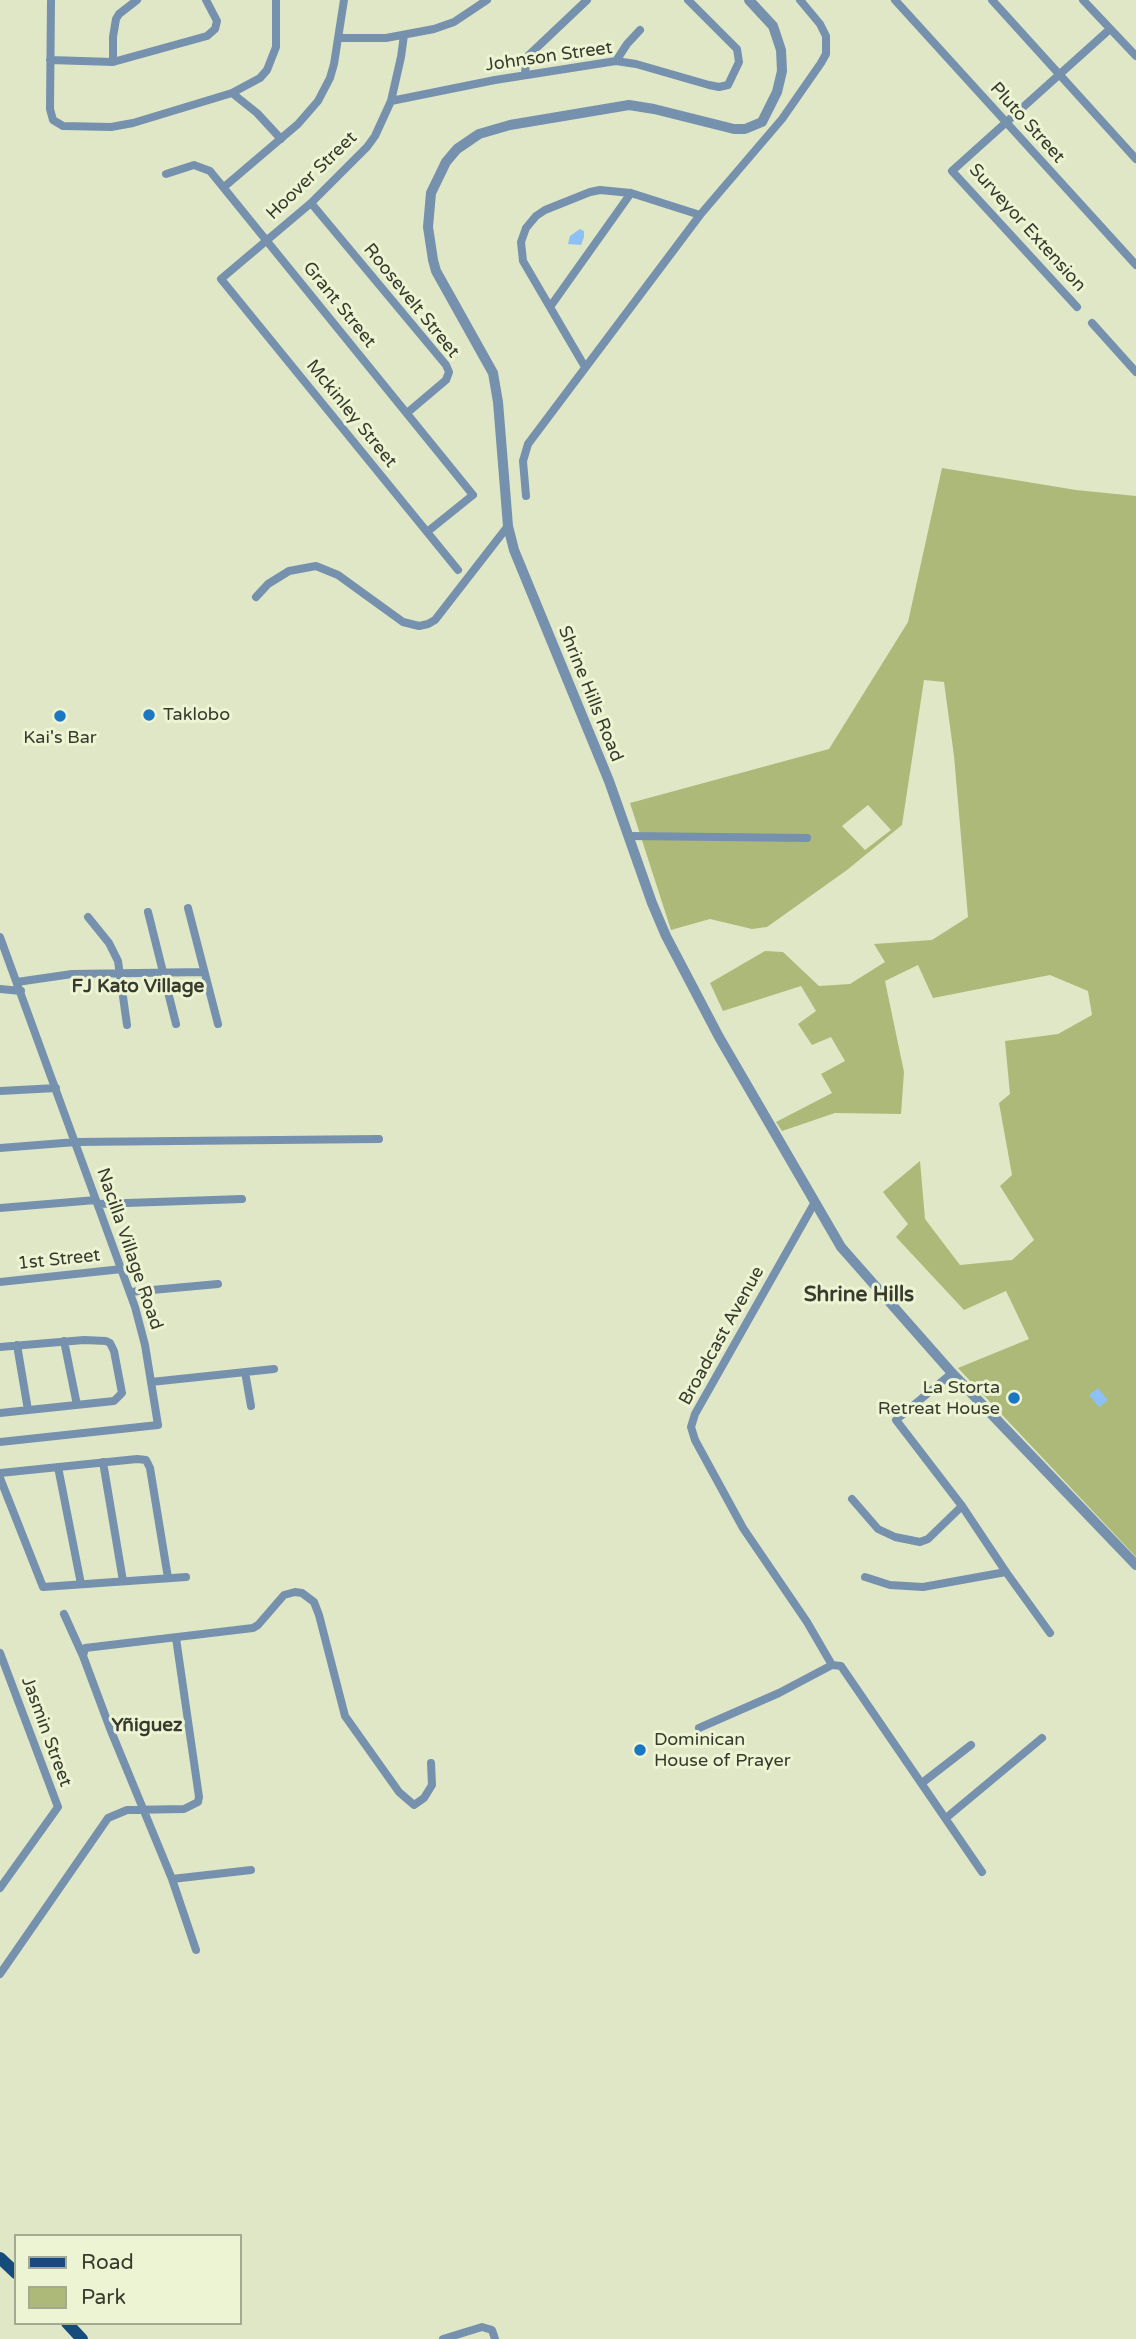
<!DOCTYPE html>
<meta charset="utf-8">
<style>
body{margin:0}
#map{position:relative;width:1136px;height:2339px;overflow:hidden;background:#e0e7c6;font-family:"Varela Round",sans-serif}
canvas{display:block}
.legend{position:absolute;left:14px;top:2234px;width:228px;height:91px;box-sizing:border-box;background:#edf4d3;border:2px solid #a4aa91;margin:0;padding:9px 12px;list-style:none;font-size:21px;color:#373a2d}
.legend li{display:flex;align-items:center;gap:14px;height:35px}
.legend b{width:35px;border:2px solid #a4aa91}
</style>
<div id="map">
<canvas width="1136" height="2339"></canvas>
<ul class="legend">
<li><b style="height:9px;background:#164c7c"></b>Road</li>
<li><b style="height:19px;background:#adb978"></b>Park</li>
</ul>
</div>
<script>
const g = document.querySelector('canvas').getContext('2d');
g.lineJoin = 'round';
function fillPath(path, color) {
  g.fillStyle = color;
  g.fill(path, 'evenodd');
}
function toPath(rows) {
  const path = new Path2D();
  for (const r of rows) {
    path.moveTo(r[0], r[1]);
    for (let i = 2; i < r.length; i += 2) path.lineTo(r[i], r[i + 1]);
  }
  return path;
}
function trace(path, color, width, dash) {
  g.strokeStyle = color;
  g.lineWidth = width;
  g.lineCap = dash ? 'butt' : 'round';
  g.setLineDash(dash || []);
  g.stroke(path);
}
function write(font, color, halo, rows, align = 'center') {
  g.font = font + ' "Varela Round",sans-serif';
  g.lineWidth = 6;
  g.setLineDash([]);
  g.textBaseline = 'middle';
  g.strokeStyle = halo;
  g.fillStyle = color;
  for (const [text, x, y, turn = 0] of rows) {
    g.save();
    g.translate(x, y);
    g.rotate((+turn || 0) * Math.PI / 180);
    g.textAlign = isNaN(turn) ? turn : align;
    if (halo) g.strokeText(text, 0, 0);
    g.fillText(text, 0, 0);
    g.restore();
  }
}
fillPath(toPath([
 [942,468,1076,490,1136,496,1136,1557,958,1368,1029,1339,1006,1291,964,1310,896,1237,908,1224,883,1192,920,1161,925,1219,960,1265,1012,1260,1034,1240,1000,1186,1012,1175,999,1103,1010,1094,1005,1041,1058,1034,1092,1015,1088,991,1050,975,933,998,918,965,885,981,904,1072,901,1114,835,1113,782,1131,776,1122,832,1093,821,1074,845,1061,831,1037,812,1045,798,1024,816,1011,801,986,723,1011,710,983,765,951,783,952,819,986,850,984,885,962,874,944,932,940,968,917,954,756,944,682,924,680,902,825,847,870,767,927,752,929,710,919,671,930,630,803,829,749,908,622],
 [868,805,891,830,865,850,842,826]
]), '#adb978');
fillPath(toPath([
 [580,229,584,231,584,237,581,245,568,244,570,236],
 [1098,1388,1108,1400,1099,1407,1089,1395]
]), '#8dc0f4');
trace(toPath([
 [51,0,50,109,53,120,63,126,111,127,133,123,232,93,260,78,267,70,276,47,276,0],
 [895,0,1136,265],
 [992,0,1136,159],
 [1083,0,1136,56],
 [404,35,401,57,391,101,375,136,367,147,311,203,221,279,458,570],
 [340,38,386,38,434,29,454,22,487,0],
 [50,60,113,62,207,36,215,29,217,21,206,0],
 [616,61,627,44,640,30],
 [113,62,113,37,116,19,119,14,137,0],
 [525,75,526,61,529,55,587,0],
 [232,93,257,113,281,139],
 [391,101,495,80,616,61,636,64,709,85,719,87,728,85,739,62,737,49,688,0],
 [166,174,194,165,210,171,473,495,427,532],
 [224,187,298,124,318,101,330,78,334,64,344,0],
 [311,203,446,365,449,372,446,380,407,413],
 [550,307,631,193],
 [1077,307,952,171,1110,29],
 [1092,323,1136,372],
 [585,367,523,261,521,242,526,228,536,216,545,210,590,192,600,190,631,193,700,215],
 [526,496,523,461,528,444,700,215,782,119,821,63,826,54,826,36,820,24,800,0],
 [256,597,268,584,289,571,316,566,338,575,403,622,419,626,428,624,435,620,508,526],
 [628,836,807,838],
 [188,908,218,1024],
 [148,912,176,1024],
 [88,917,109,943,118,961,127,1025],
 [0,937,135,1307,145,1345,158,1425,0,1442],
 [17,982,72,974,204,972],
 [0,989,21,991],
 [0,1091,56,1088],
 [0,1148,76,1142,379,1139],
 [815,1202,695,1414,691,1427,695,1440,743,1528,807,1622,832,1665],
 [98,1204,242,1199],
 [0,1208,96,1200],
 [0,1282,122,1269],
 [130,1292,218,1284],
 [64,1341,77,1405],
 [17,1345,28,1410],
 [0,1347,84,1340,106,1341,110,1343,114,1351,122,1393,114,1401,0,1413],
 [245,1372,251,1406],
 [952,1373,896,1420,962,1506,1006,1572,1050,1633],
 [151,1382,274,1369],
 [103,1462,123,1581],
 [58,1467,81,1584],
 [0,1473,137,1459,146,1460,150,1468,168,1578],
 [0,1478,43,1587,186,1577],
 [852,1499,878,1529,895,1537,920,1542,928,1539,962,1506],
 [865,1577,890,1585,923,1587,1006,1572],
 [64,1614,83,1656],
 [0,1653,58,1807,0,1888],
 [699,1728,779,1693,832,1665,841,1666,982,1872],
 [922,1783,971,1745],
 [946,1818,1042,1738],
 [172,1879,251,1870],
 [196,1950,172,1879,111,1731,83,1656,85,1648,253,1628,258,1625,284,1595,295,1592,302,1593,314,1602,319,1615,345,1716,399,1792,414,1805,424,1798,432,1785,431,1763],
 [0,1974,108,1818,127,1810,184,1809,198,1802,199,1797,176,1638],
 [443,2339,482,2327,492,2330,495,2339]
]), '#7691ad', 8);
trace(toPath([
 [749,0,773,26,781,50,782,71,777,92,762,122,745,129,734,129,654,109,629,105,510,125,479,134,457,149,446,162,431,193,428,227,433,260,436,271,493,373,498,402,508,526,514,550,609,781,652,903,666,936,719,1037,841,1247,952,1373,1136,1565]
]), '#7691ad', 10);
trace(toPath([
 [0,2258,16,2273],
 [67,2323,82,2339]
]), '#164c7c', 12);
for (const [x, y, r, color] of [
 [149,715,7,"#1b77c4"],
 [60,716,7,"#1b77c4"],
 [1014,1398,7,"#1b77c4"],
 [640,1750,7,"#1b77c4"]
]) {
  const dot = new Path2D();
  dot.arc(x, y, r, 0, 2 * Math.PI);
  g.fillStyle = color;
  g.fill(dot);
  trace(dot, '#edf4d3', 2.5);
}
write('18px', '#373a2d', '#edf4d3', [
 ["Johnson Street",549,57,-8],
 ["Pluto Street",1027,123,48],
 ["Hoover Street",312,176,-44],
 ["Surveyor Extension",1027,228,48],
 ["Roosevelt Street",411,301,51],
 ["Grant Street",339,305,51],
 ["Mckinley Street",351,414,51],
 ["Shrine Hills Road",590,694,68],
 ["Nacilla Village Road",129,1249,71],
 ["1st Street",59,1260,-6],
 ["Broadcast Avenue",722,1336,-61],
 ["Jasmin Street",46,1732,70]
]);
write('18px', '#373a2d', '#edf4d3', [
 ["Taklobo",163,715],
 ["Kai's Bar",60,738,"center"],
 ["La Storta",1000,1388,"right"],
 ["Retreat House",1000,1409,"right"],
 ["Dominican",654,1740],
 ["House of Prayer",654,1761]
], 'left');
write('bold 19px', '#373a2d', '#edf4d3', [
 ["FJ Kato Village",138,987],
 ["Yñiguez",147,1726]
]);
write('bold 21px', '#373a2d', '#edf4d3', [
 ["Shrine Hills",859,1295]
]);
</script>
